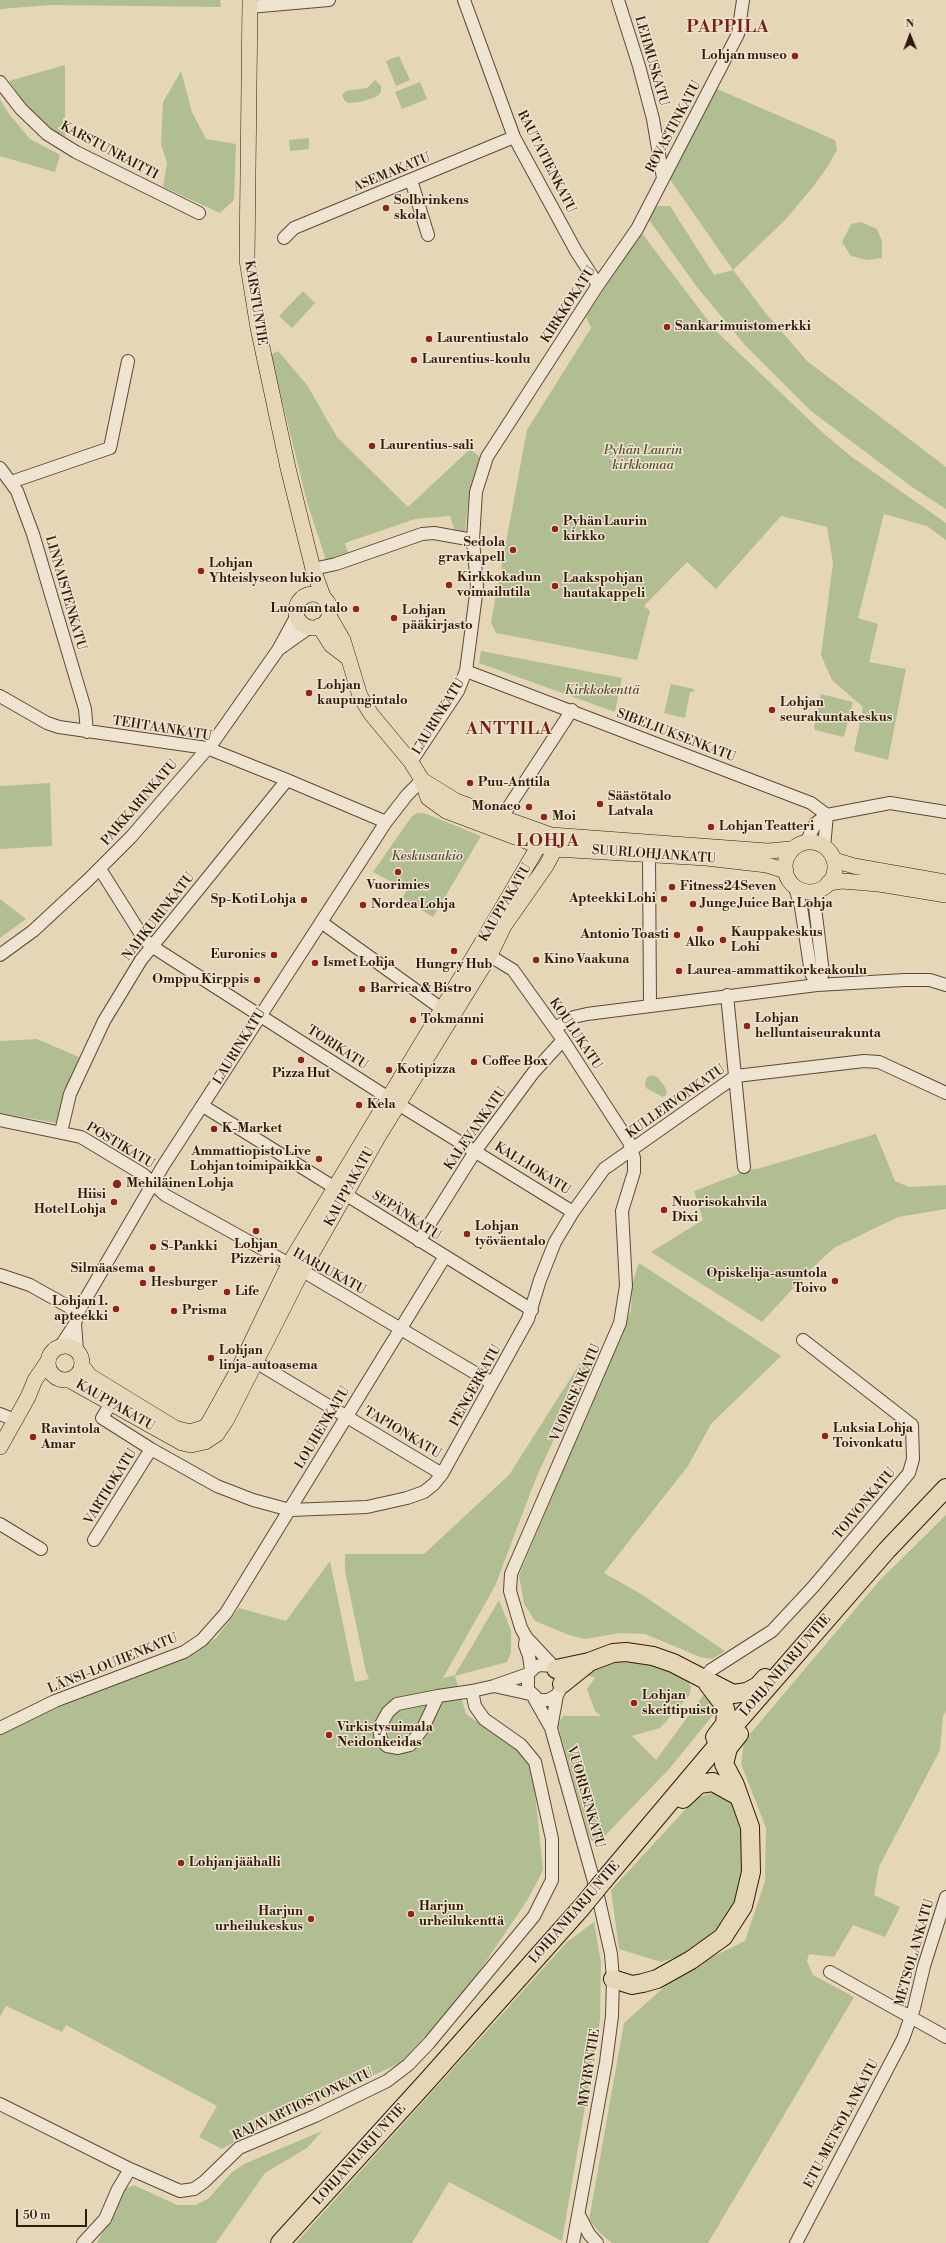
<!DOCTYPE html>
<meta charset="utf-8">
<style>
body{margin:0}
#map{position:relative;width:946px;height:2243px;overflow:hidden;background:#e5d6b8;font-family:"Libre Bodoni",serif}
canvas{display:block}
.north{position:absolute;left:890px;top:16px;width:40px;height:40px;-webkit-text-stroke:3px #eee4d1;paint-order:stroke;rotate:359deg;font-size:11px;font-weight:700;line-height:16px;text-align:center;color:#331908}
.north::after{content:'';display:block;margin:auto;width:14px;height:18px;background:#331908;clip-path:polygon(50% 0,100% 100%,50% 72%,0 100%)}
.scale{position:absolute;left:16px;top:2209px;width:71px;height:18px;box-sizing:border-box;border:2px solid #331908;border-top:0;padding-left:5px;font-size:12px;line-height:14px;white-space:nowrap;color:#331908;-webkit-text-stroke:3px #eee4d1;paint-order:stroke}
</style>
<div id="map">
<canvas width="946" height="2243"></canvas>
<div class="north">N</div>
<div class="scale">50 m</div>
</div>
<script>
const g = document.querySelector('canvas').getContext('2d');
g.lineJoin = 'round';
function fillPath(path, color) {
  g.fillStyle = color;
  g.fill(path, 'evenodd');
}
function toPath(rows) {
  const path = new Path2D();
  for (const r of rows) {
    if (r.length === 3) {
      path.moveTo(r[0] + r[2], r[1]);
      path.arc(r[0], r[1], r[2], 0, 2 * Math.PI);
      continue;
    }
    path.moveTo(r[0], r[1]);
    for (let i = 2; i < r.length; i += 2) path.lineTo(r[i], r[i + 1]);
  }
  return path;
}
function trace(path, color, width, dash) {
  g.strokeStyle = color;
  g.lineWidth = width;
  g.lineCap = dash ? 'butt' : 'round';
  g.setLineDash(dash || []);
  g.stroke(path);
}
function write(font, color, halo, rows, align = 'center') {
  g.font = font + ' "Libre Bodoni",serif';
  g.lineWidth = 3;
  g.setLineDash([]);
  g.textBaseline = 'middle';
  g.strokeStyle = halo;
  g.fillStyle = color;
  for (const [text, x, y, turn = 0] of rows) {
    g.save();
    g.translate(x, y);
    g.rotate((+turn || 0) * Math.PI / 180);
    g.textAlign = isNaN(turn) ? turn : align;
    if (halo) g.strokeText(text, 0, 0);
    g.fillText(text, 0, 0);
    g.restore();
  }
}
fillPath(toPath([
 [0,0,220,0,221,7,51,5,0,9],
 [399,56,410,80,396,86,386,61],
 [65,65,65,137,46,126,27,108,9,81],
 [181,71,192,112,206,139,236,144,234,200,220,213,163,187,167,163,161,144,163,102],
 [375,80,381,86,381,92,376,97,360,102,348,103,345,101,342,95,346,91,367,88],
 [420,82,427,99,402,109,395,92],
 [717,89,835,140,837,150,826,169,812,188,785,220,733,270,764,311,807,361,946,467,946,509,912,487,811,411,744,344,697,287,649,220,652,211,658,206,670,206,714,275,733,270,669,178],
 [0,99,9,114,30,139,60,155,55,172,0,156],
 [309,138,309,149,290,151,289,140],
 [861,222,877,229,882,241,882,258,867,260,851,256,842,242,851,224],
 [641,232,716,331,822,432,852,457,946,523,946,540,927,526,884,514,858,618,878,624,869,662,906,669,888,760,854,751,863,707,832,680,821,655,833,563,827,527,781,516,716,589,687,562,644,606,650,611,637,660,496,633,491,622,527,430,591,328,586,317],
 [303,291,315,303,292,328,279,316],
 [278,351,307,385,337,437,408,507,470,449,481,458,469,494,465,532,455,531,450,516,415,519,345,543,348,553,326,560,307,502,271,355],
 [481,651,622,678,615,712,479,663],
 [671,684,694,689,693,692,690,692,685,718,664,713],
 [821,694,853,702,844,737,815,730,814,728],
 [50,783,52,846,0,849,0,786],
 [418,813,424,813,481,836,433,917,402,898,407,890,373,872,412,816],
 [0,899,26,919,0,938],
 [37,1039,79,1057,56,1123,0,1113,0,1041],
 [653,1075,658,1078,663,1084,667,1091,666,1095,663,1097,646,1088,645,1083,647,1077],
 [876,1134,895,1181,909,1187,946,1185,946,1209,898,1217,834,1248,810,1270,762,1322,651,1252,703,1220,694,1191,752,1169,757,1169],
 [639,1263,781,1356,711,1424,688,1466,604,1573,641,1594,725,1651,712,1659,700,1657,645,1634,620,1633,585,1639,569,1635,535,1621,524,1604,519,1575,631,1310,632,1285],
 [584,1357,589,1363,536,1478,495,1586,443,1678,455,1675,499,1600,511,1631,511,1652,507,1662,455,1676,466,1714,521,1753,533,1773,543,1870,528,1899,466,1991,402,2062,259,2128,222,2149,199,2137,217,2106,66,2025,62,2032,6,2006,0,2017,0,1735,70,1702,195,1652,216,1638,239,1608,286,1621,330,1561,355,1682,369,1679,366,1672,345,1571,345,1554,424,1554,509,1475],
 [946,1515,946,1711,943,1716,940,1750,879,1867,874,1895,900,1907,885,1937,853,1925,834,1957,809,1954,807,1961,813,1975,854,1997,708,2243,612,2243,600,2233,589,2220,624,2023,681,1972,745,1941,765,1881,766,1828,741,1764,744,1741,880,1580],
 [626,1659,649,1661,687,1679,691,1687,689,1696,660,1728,632,1736,656,1760,705,1693,718,1709,669,1769,597,1844,590,1839,558,1725,563,1716,601,1716,595,1711,587,1689,595,1678,584,1674,594,1664],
 [715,1792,728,1795,745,1826,741,1897,720,1935,692,1952,661,1962,619,1949,611,1890,696,1798],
 [594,1922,601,1963,600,2020,562,2241,449,2182,412,2243,296,2243,567,1942],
 [322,2131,307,2148,265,2173,216,2243,97,2243,125,2189,134,2185,177,2205,196,2205,209,2198,231,2173,244,2164]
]), '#b1be92');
const minor = toPath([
 [464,0,514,137,576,251,598,285],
 [618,0,639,66,653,119,663,178],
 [249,7,329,0],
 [0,82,21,109,47,134,76,152,199,213],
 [411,180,428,235],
 [284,238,294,228,514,137],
 [0,468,17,491,33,534,85,709,87,732],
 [11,482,110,448,128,361],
 [313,569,336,564,422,534,434,533,473,540],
 [279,649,310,627],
 [466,671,811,803,827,815],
 [0,696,47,723,59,727,207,748,287,780,386,822],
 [411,762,458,691,466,671,477,587,473,540,476,492,487,457,598,285,637,229,738,34,743,0],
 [502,817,572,710],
 [806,842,816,823,827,815,890,803,946,812],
 [824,847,827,815],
 [649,854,650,1005],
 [100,869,144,939,153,947,398,1104,573,1212],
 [795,888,801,907,811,973,817,985],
 [321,922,449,1014],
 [482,951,513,970,563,1040,629,1142,634,1158,634,1172,622,1211,626,1286,620,1323,511,1574,510,1591,521,1628,526,1637,556,1669,562,1679,561,1688,557,1695,548,1700,539,1700,528,1690,528,1674,535,1667,540,1665,552,1666],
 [0,955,33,931,88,880,131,837,214,741,278,650,297,615],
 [817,985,823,973,815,907,819,890],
 [727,995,744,1167],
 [555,1028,574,1017,587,1014,817,985,905,980,930,980,946,985],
 [203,1106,532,1310],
 [0,1120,81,1137,144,1175,165,1195,313,1277,492,1383],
 [61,1132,70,1094,104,1021,141,960,287,780],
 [419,1241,476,1150,533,1073,563,1040],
 [0,1275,30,1285,78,1312],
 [60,1347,75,1324],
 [77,1351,75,1324,78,1312,163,1166,386,822,407,795,422,780],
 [249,1358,442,1474],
 [111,1403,102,1418,151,1449,217,1486,253,1500,290,1510,367,1507,407,1498,424,1492,434,1484,442,1474,528,1319,540,1280,555,1242,573,1212,604,1169,736,1076,864,1061,879,1062,946,1093],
 [0,1414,15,1420],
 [0,1524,41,1549],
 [94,1540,151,1449],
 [526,1637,525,1645,529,1656,531,1670],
 [704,1678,711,1670,772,1631,813,1587,909,1473,913,1459,912,1425,803,1340],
 [494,1686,530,1694],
 [438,1696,423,1728,410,1745,398,1748,387,1746,381,1740,379,1728,388,1712,397,1704,438,1696,472,1691,494,1686,528,1674],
 [534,1698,551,1728,598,1896,611,1954,613,1979,612,2016,606,2062,573,2243],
 [0,1728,55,1701,184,1652,202,1640,226,1613,444,1258],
 [551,1728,557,1695],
 [830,1972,946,2037],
 [0,2104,130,2169,180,2191,194,2189,204,2182,239,2148,315,2116,387,2081,408,2065,429,2043,534,1916,552,1880,552,1839,535,1762,521,1745,484,1719,475,1706,472,1691],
 [579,2215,589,2234,597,2243],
 [83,2243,105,2219,118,2189,130,2169],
 [796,2243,903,2039,914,2008,924,1966,946,1897]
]);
const major = toPath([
 [250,0,247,260,258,328,288,468,313,569,324,599],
 [313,611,17],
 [329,616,343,640,360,696,371,714,411,762,422,780,428,798,446,811,531,843,555,849,706,858,767,865,786,871],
 [319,626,331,645,347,657],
 [422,780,456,801,551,835,768,851,791,849],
 [810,867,25],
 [834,860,854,866,946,882],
 [828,883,842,881,879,884,946,895],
 [65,1363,17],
 [82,1366,90,1376,175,1428,190,1432,203,1428,208,1424,238,1370,289,1264,478,949,539,845,551,835],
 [69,1380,182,1443,191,1445,205,1442,217,1434,227,1419,302,1271,378,1137,490,955,504,926,546,866,555,849,551,835],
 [0,1447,28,1397,35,1380,48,1361]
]);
const highway = toPath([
 [556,1669,589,1662,613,1653,626,1652,653,1656,673,1663,733,1694,747,1692,758,1686,765,1678],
 [562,1684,587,1664],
 [708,1684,724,1705,726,1713,725,1724,715,1737],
 [683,1799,699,1784,713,1782,738,1796],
 [604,1880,732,1728,887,1550,946,1488],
 [613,1979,632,1985,643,1983,657,1979,691,1960,723,1937,743,1906,751,1872,750,1827,735,1785,724,1764,728,1748,739,1734],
 [280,2243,428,2080,581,1908]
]);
trace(minor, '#604834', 14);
trace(major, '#331908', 16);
trace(highway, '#331908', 20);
trace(minor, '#eee4d1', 12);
trace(major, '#e5d6b8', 15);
trace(highway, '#e5d6b8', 18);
const highwayBridge = toPath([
 [581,1908,604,1880]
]);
trace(highwayBridge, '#331908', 20, []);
trace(highwayBridge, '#e5d6b8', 18);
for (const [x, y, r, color] of [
 [795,56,4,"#8f2418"],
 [386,208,4,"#8f2418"],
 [667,327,4,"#8f2418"],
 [429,339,4,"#8f2418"],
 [414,360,4,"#8f2418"],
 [372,446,4,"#8f2418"],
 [555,529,4,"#8f2418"],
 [513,550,4,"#8f2418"],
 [201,571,4,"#8f2418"],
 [449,585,4,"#8f2418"],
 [555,586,4,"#8f2418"],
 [356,609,4,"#8f2418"],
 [394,618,4,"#8f2418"],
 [309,693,4,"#8f2418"],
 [772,710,4,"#8f2418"],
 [470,783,4,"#8f2418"],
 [600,804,4,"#8f2418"],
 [529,807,4,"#8f2418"],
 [544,817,4,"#8f2418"],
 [711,827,4,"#8f2418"],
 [398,872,4,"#8f2418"],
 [672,887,4,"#8f2418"],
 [664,899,4,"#8f2418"],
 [304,900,4,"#8f2418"],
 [693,904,4,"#8f2418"],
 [363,905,4,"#8f2418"],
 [700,929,4,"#8f2418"],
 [677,935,4,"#8f2418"],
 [723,940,4,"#8f2418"],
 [454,951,4,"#8f2418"],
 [274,955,4,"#8f2418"],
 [536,960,4,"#8f2418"],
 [315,963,4,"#8f2418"],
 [679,971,4,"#8f2418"],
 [257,980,4,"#8f2418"],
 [362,989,4,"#8f2418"],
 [413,1020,4,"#8f2418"],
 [747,1026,4,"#8f2418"],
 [301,1060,4,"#8f2418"],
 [474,1062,4,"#8f2418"],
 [389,1070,4,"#8f2418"],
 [359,1105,4,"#8f2418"],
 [214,1129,4,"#8f2418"],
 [319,1159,4,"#8f2418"],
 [117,1184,5,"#8f2418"],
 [114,1202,4,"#8f2418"],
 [664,1210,4,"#8f2418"],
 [256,1231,4,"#8f2418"],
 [467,1234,4,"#8f2418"],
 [153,1247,4,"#8f2418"],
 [152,1269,4,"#8f2418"],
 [835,1281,4,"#8f2418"],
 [143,1283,4,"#8f2418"],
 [227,1292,4,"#8f2418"],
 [116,1309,4,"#8f2418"],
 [174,1311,4,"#8f2418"],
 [211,1358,4,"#8f2418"],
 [825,1436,4,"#8f2418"],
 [33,1437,4,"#8f2418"],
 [634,1703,4,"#8f2418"],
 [329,1735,4,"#8f2418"],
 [181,1863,4,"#8f2418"],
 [411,1914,4,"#8f2418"],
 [311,1919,4,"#8f2418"]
]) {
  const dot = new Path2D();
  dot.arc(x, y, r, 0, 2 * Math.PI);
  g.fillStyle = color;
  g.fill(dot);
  trace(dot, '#eee4d1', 1.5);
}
write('bold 13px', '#331908', '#eee4d1', [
 ["Lohjan museo",787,56,"right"],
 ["Solbrinkens",394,201],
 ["skola",394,216],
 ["Sankarimuistomerkki",675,327],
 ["Laurentiustalo",437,339],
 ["Laurentius-koulu",422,360],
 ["Laurentius-sali",380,446],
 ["Pyhän Laurin",563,522],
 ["kirkko",563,537],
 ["Sedola",505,543,"right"],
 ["gravkapell",505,558,"right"],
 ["Lohjan",209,564],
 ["Yhteislyseon lukio",209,579],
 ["Kirkkokadun",457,578],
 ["voimailutila",457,593],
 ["Laakspohjan",563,579],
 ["hautakappeli",563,594],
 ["Luoman talo",348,609,"right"],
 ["Lohjan",402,611],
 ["pääkirjasto",402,626],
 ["Lohjan",317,686],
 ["kaupungintalo",317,701],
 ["Lohjan",780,703],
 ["seurakuntakeskus",780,718],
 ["Puu-Anttila",478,783],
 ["Säästötalo",608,797],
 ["Latvala",608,812],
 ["Monaco",521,807,"right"],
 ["Moi",552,817],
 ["Lohjan Teatteri",719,827],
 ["Vuorimies",398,886,"center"],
 ["Fitness24Seven",680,887],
 ["Apteekki Lohi",656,899,"right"],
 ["Sp-Koti Lohja",296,900,"right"],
 ["Junge Juice Bar Lohja",701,904],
 ["Nordea Lohja",371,905],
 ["Kauppakeskus",731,933],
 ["Lohi",731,948],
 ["Antonio Toasti",669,935,"right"],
 ["Alko",700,943,"center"],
 ["Euronics",266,955,"right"],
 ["Kino Vaakuna",544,960],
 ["Ismet Lohja",323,963],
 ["Hungry Hub",454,965,"center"],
 ["Laurea-ammattikorkeakoulu",687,971],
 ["Omppu Kirppis",249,980,"right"],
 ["Barrica & Bistro",370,989],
 ["Lohjan",755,1019],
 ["helluntaiseurakunta",755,1034],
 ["Tokmanni",421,1020],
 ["Coffee Box",482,1062],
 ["Kotipizza",397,1070],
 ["Pizza Hut",301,1074,"center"],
 ["Kela",367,1105],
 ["K-Market",222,1129],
 ["Ammattiopisto Live",311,1152,"right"],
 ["Lohjan toimipaikka",311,1167,"right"],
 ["Mehiläinen Lohja",126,1184],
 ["Hiisi",106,1195,"right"],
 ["Hotel Lohja",106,1210,"right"],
 ["Nuorisokahvila",672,1203],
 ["Dixi",672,1218],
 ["Lohjan",475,1227],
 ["työväentalo",475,1242],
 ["Lohjan",256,1245,"center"],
 ["Pizzeria",256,1260,"center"],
 ["S-Pankki",161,1247],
 ["Silmäasema",144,1269,"right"],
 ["Opiskelija-asuntola",827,1274,"right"],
 ["Toivo",827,1289,"right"],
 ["Hesburger",151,1283],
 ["Life",235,1292],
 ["Lohjan 1.",108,1302,"right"],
 ["apteekki",108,1317,"right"],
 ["Prisma",182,1311],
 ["Lohjan",219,1351],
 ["linja-autoasema",219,1366],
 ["Luksia Lohja",833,1429],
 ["Toivonkatu",833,1444],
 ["Ravintola",41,1430],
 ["Amar",41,1445],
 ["Lohjan",642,1696],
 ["skeittipuisto",642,1711],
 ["Virkistysuimala",337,1728],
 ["Neidonkeidas",337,1743],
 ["Lohjan jäähalli",189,1863],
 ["Harjun",419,1907],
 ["urheilukenttä",419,1922],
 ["Harjun",303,1912,"right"],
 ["urheilukeskus",303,1927,"right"]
], 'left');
write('13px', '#331908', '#eee4d1', [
 ["LEHMUSKATU",651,61,74],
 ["ROVASTINKATU",674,127,-62],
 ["KARSTUNRAITTI",109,151,28],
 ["RAUTATIENKATU",546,162,63],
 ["ASEMAKATU",392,173,-22],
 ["KARSTUNTIE",255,303,81],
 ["KIRKKOKATU",569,305,-57],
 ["LINNAISTENKATU",65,593,74],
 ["LAURINKATU",439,717,-58],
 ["TEHTAANKATU",162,729,9],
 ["SIBELIUKSENKATU",676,736,21],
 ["PAIKKARINKATU",140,803,-49],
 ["SUURLOHJANKATU",654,855,4],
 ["KAUPPAKATU",506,903,-59],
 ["NAHKURINKATU",159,917,-52],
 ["KOULUKATU",575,1034,56],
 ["LAURINKATU",240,1047,-58],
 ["TORIKATU",337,1048,33],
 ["KULLERVONKATU",676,1102,-35],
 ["KALEVANKATU",476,1129,-55],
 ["POSTIKATU",120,1146,31],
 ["KALLIOKATU",532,1169,32],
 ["KAUPPAKATU",350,1187,-61],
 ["SEPÄNKATU",406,1216,33],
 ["HARJUKATU",329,1272,29],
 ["PENGERKATU",476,1386,-61],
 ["VUORISENKATU",576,1393,-66],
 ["KAUPPAKATU",115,1406,30],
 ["LOUHENKATU",323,1428,-59],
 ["TAPIONKATU",402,1433,31],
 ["VARTIOKATU",111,1487,-58],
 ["TOIVONKATU",865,1504,-50],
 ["LÄNSI-LOUHENKATU",113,1664,-22],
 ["LOHJANHARJUNTIE",786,1666,-49],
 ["VUORISENKATU",585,1797,74],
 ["LOHJANHARJUNTIE",575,1913,-49],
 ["METSOLANKATU",915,1953,-74],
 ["MYYRYNTIE",590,2068,-81],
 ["RAJAVARTIOSTONKATU",303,2105,-25],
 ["ETU-METSOLANKATU",842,2124,-62],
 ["LOHJANHARJUNTIE",360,2155,-48]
]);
write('italic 13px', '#594b31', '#eee4d1', [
 ["Pyhän Laurin",643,451],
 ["kirkkomaa",643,466],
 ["Kirkkokenttä",602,691],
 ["Keskusaukio",427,857]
]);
g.letterSpacing = '1px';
write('bold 17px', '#7a1f14', '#eee4d1', [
 ["PAPPILA",728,28],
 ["ANTTILA",509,730],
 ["LOHJA",548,842]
]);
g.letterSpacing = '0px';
</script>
